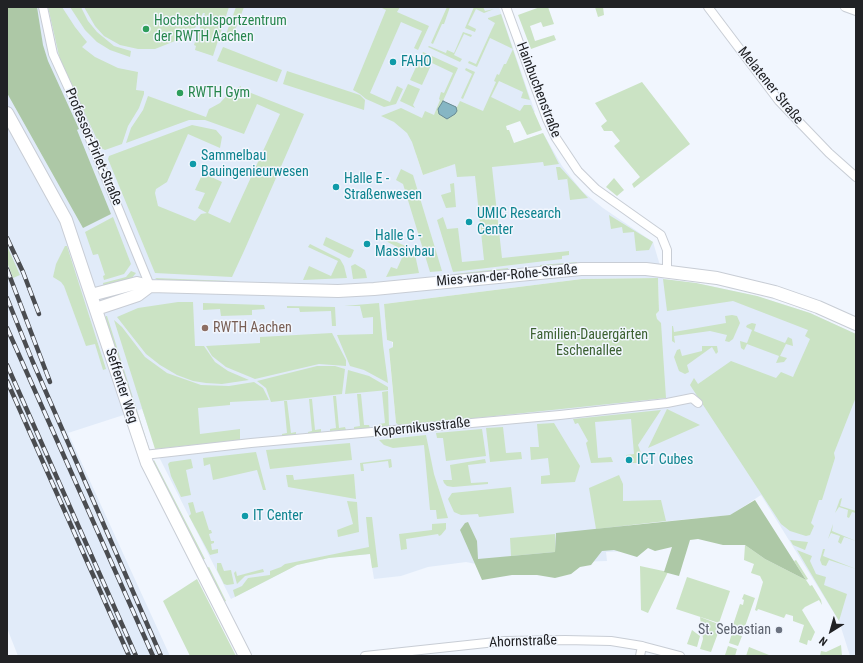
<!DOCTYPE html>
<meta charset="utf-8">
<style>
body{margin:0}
#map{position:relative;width:863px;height:663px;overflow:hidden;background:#f1f6fe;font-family:"Roboto Condensed",sans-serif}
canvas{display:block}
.frame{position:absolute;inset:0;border:8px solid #212225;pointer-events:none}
.north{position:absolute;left:811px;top:611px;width:40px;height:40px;-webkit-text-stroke:3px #f1f6fe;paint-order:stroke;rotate:217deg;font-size:11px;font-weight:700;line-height:16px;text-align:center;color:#212225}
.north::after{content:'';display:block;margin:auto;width:14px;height:18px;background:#212225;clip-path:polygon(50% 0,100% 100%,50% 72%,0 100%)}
</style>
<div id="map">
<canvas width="863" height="663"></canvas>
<div class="frame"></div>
<div class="north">N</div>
</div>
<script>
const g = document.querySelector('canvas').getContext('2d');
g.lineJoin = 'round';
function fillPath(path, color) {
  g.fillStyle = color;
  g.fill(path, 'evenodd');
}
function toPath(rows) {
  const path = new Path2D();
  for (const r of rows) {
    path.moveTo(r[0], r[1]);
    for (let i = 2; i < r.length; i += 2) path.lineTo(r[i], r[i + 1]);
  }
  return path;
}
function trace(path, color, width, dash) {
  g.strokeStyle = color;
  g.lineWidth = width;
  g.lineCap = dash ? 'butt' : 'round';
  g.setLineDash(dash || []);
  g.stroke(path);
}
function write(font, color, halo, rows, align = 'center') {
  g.font = font + ' "Roboto Condensed",sans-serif';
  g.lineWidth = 3;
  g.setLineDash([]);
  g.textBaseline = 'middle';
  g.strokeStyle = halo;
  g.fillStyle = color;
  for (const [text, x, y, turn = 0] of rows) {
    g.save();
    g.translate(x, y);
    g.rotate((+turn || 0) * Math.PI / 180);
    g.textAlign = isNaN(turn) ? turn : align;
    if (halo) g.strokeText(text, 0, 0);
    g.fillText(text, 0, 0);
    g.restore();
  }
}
fillPath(toPath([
 [7,7,499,7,535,112,416,154,423,175,543,133,562,166,582,191,603,208,653,242,664,279,696,283,757,296,810,313,856,334,856,656,850,656,839,621,761,495,731,515,628,525,630,551,606,552,607,561,481,565,466,562,428,567,401,576,374,579,370,554,329,558,297,565,231,599,158,455,142,409,68,433,170,656,18,656,7,628],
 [582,279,658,278,659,311,656,314,657,319,396,423,389,350,393,347,392,342,387,340,384,304]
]), '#e1ebf9');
fillPath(toPath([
 [48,7,62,7,75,27,87,42,82,47,95,57,118,68,138,72,136,90,144,91,144,94,139,108,128,126,122,144,105,150,101,148,60,60],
 [70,7,81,7,88,21,97,32,114,46,131,51,130,57,110,50,97,42,85,30],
 [84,7,229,7,213,56,195,50,196,46,194,45,205,13,203,13,196,27,175,41,155,49,138,49,120,45,104,36,95,26],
 [236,7,244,7,234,33,236,36,234,40,225,37],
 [380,7,400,7,397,12,429,26,418,50,414,48,422,31,401,22,370,93,390,102,397,86,403,89,396,104,384,107,366,99,360,94,353,90,386,10],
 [447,7,450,7,444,24,442,24,433,44,431,43],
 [474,7,483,7,485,11,494,9,484,13,476,9,468,25,476,29,475,32,465,28],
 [540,7,548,7,554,24,543,27,541,22,530,26,535,41,554,35,556,40,531,49,518,15],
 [595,7,603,7,604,15,598,17],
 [501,14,530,100,521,98,523,92,499,81,491,97,520,111,524,105,531,105,542,130,527,135,520,121,506,126,507,130,509,130,514,143,543,133,559,164,544,166,543,162,492,167,502,258,569,251,569,255,562,256,562,259,453,272,437,220,443,217,447,229,458,228,462,262,484,260,475,176,457,177,455,164,423,175,412,142,407,133,394,122,381,116,401,108,422,118,425,111,434,115,440,100,439,99,441,92,444,93,453,73,432,63,422,85,410,80,423,52,458,68,443,101,457,107,460,101,483,111,496,82,494,81,497,74,499,75,504,64,506,64,513,49,490,38,477,67,468,63,469,61,476,64,492,29,495,23,488,19,488,18],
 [463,32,472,35,471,37,464,34,454,55,462,59,460,62,428,47,429,46,446,53,447,50,454,53],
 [223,47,282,70,277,82,217,61],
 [466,68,475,72,463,99,461,98,472,74,465,70],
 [287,71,360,95,365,100,364,110,283,84],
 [642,82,690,144,634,188,632,184,640,177,614,146,620,141,612,131,604,131,601,126,607,121,595,103],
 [408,84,420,89,413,105,415,108,400,101],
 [241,86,241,89,304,114,244,251,232,277,155,273,108,159,109,156,192,125,216,130,222,137,220,148,188,134,167,182,156,189,155,193,158,206,195,221,201,214,207,213,198,208,205,193,195,190,203,173,222,182,208,213,230,223,280,114,257,104,244,134,205,120,189,120,126,143,131,128,143,110,148,96,206,117,209,109,220,103,231,91],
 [556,167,560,167,588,198,570,200,567,177,567,179,558,180],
 [401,169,413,175,442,271,430,272,403,184,396,180],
 [614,178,624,190,617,196,606,187],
 [454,183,456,207,446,208,441,195,451,192,450,184],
 [609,215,653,242,649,250,636,251,634,232,623,233,622,227,611,229],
 [113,217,131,264,124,274,104,280,103,276,105,275,98,254,93,255,85,232],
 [379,234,414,250,419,273,386,277,391,267,397,269,405,251,378,237],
 [326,237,354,250,351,257,349,258,323,245],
 [310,244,340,259,344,266,347,278,303,280,309,266,331,276,338,261,308,247],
 [7,246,20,275,13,278,7,262],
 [65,246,67,246,106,369,103,370,95,344,86,346,64,286,61,282,53,277,56,264],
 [577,262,577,264,540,267,540,265],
 [355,264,365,270,367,278,353,279,351,266],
 [508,268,508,271,455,276,454,274],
 [131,271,136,273,130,280,104,288,103,283,126,277],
 [155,278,229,281,229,284,159,281],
 [658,278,659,311,656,314,657,319,661,323,666,398,400,426,396,423,389,349,393,347,393,342,387,340,384,304,582,279],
 [663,279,696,283,757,296,810,313,856,334,856,397,834,453,835,458,822,500,819,500,811,523,814,526,810,535,806,536,790,531,781,524,690,385,694,378,698,384,731,361,776,378,781,372,793,377,810,339,805,336,808,330,733,301,667,311],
 [178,302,193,302,195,346,204,346,215,362,228,371,249,380,222,384,206,383,193,381,177,375,160,365,146,354,117,317,138,308],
 [203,303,264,305,265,309,252,310,252,315,221,316,220,309,203,310],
 [379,303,383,345,388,383,364,370,350,366,337,335,373,334,373,317,363,318,360,306,344,306],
 [287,306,335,307,336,326,332,326,331,311,300,312,299,308,287,308],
 [732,315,737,316,740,323,733,339,729,342,725,341,727,335,710,331,674,336,675,343,672,341,672,326,673,326,674,332,726,323,725,316],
 [106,316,107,316,149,448,146,446,104,320],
 [114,320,122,327,145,357,167,373,201,385,229,386,254,382,263,388,269,400,230,402,230,405,198,408,200,434,240,429,240,440,155,449],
 [752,323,756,324,754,331,785,343,788,337,792,339,793,346,786,344,780,356,787,358,784,362,776,363,779,356,747,344,744,350,741,348,740,341,747,343,752,330,746,327,747,325],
 [332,333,346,360,346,366,319,364,255,379,226,367,212,356,206,346,260,343,260,337],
 [702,346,717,346,718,352,716,354,712,347,687,365,689,372,685,374,679,371,674,357,677,350,680,349,682,356,702,351],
 [317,366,335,366,345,369,342,394,271,402,266,388,257,381],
 [348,370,369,376,388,387,388,390,345,394],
 [388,391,389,426,380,426,379,424,385,423,382,392],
 [357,394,361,394,364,425,369,425,370,428,354,429,354,427,360,426],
 [333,396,336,396,339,428,345,427,346,430,330,431,330,429,336,428],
 [309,399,312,399,315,430,321,429,321,432,308,434,308,432,312,431],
 [284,401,287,401,291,433,296,432,296,435,282,436,282,434,287,433],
 [667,409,700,425,648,448],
 [661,410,638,445,645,463,631,463,626,455,634,454,631,419,595,422,598,458,611,457,613,462,591,463,586,443,588,441,578,423,575,424,573,419],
 [554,423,580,466,575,482,541,484,541,476,550,475,548,458,531,460,530,447,539,447,537,424],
 [503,427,506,453,521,452,522,459,490,462,486,428],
 [482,429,486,456,446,461,443,438,437,438,436,433],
 [426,435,434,474,448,518,437,519,436,510,430,510,424,445,393,448,384,445,379,440],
 [350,443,352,460,270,469,266,450],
 [256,452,266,490,263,490,257,470,213,480,210,464,204,466,203,458],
 [191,459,193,468,186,470,191,495,181,497,171,476,168,464,170,462],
 [391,459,392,467,389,468,388,461,363,464,364,471,361,471,360,463],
 [485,459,486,463,468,465,471,483,488,482,488,484,453,487,447,486,444,483,443,480,452,480,450,465],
 [154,460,205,559,201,560,153,463],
 [354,474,356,499,288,487,286,475,293,475,294,480],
 [619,475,623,484,623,501,661,500,666,521,596,529,589,488],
 [511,487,514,513,479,517,478,514,461,515,454,512,448,499,452,493],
 [842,498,840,506,856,511,856,513,852,512,849,518,847,517,848,510,839,507,835,513,840,499],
 [347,501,357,502,359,532,338,537,337,530,353,524],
 [193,502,196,513,203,511,209,530,211,530,212,533,209,534,211,541,214,541,214,543,211,544,212,550,218,549,218,553,210,555,189,516,191,514,188,503],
 [366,517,372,517,378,567,372,568,370,554,329,558,297,565,235,597,233,590,242,586,248,578,270,575,270,571,281,567,285,564,369,547],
 [446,523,446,529,441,535,439,536,438,534,406,539,407,549,401,550,399,534,432,530,432,524],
 [833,524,832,531,856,541,844,537,841,544,838,542,840,536,831,533,828,539],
 [555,534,555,552,511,556,510,538],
 [790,540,808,542,805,550,793,545],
 [745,545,765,559,806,580,794,561,796,560,808,579,806,580,810,586,812,585,821,600,822,605,819,600,805,607,802,610,815,632,811,641,808,640,807,645,799,642,804,625,793,621,793,616,786,614,784,618,758,609,757,611,755,610,763,582,760,576,751,573,754,564,744,560],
 [823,549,825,549,823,556,856,569,829,560,826,566,822,565,820,560],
 [797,550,812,556,810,561,816,574,826,577,824,585,847,594,839,621],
 [217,563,221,563,224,571,231,570,234,584,227,585,224,584,217,570],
 [640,566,668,572,648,613,641,610],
 [209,567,226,601,222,603,205,569],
 [263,569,264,572,245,576,237,584,234,573,236,571,237,576],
 [687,577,730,591,719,623,676,609],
 [197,579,236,656,190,656,163,601],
 [744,594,755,598,743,632,732,628,740,604,743,605,744,600,742,599],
 [700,617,721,625,711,652,700,649,703,639],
 [692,630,700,636,697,647,687,644],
 [732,633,742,636,738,646,729,643],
 [841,645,842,656,820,656,821,651,826,652],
 [728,646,737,649,735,656,725,655],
 [749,647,769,655,769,656,746,656]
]), '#cbe3c4');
fillPath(toPath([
 [7,7,37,7,43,45,48,61,79,129,77,130,111,214,83,228,7,93],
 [755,500,806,580,765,559,745,545,723,545,698,539,690,540,679,576,664,572,672,547,655,551,648,548,637,557,614,550,602,551,591,565,580,567,571,574,555,578,537,575,512,575,482,580,460,530,465,523,468,522,477,541,478,559,555,552,556,533,730,515]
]), '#adc8a6');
const water = toPath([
 [443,101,456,107,457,111,455,114,447,119,439,114,438,109,443,101]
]);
fillPath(water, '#86b6c4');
trace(water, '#688a94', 1);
const street = toPath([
 [43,7,53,54,74,100,150,286],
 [506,7,547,119,556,138,578,171,596,189,661,235,667,250,667,270],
 [708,7,779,101,829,153,856,177],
 [845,7,856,11],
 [144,455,251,443,560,415,667,403,692,398,698,403],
 [365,656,505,641,565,640,611,641,642,646,680,656],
 [640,656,642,646]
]);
const secondary = toPath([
 [7,113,66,220,147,463,245,656],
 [91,295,137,283,150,286,338,291,374,289,581,269,646,269,717,278,775,292,818,307,856,324],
 [96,309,138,295,150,286]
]);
trace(street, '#c8cdd5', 10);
trace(secondary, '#c8cdd5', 14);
trace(street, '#fff', 8);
trace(secondary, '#fff', 12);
const rail = toPath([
 [7,238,23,272,39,314],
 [7,269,50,382],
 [7,298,32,360,161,656],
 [7,328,153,656],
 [7,365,136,656],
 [7,381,129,656]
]);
trace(rail, '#4a4c50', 4.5);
trace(rail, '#f1f6fe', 3, [9]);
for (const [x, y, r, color] of [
 [146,29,4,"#2e9e5b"],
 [393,62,4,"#0f9aa8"],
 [180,93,4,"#2e9e5b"],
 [193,164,4,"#0f9aa8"],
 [336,187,4,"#0f9aa8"],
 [469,222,4,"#0f9aa8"],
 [367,244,4,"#0f9aa8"],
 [205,328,4,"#8d6e63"],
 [629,460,4,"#0f9aa8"],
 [245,516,4,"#0f9aa8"],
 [779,630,4,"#6b7280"]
]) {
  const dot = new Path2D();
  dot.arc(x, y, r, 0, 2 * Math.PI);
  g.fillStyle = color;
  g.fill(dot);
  trace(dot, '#f1f6fe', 1.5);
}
write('14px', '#27864d', '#f1f6fe', [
 ["Hochschulsportzentrum",154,21],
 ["der RWTH Aachen",154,37],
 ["RWTH Gym",188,93]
], 'left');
write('14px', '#0d838f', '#f1f6fe', [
 ["FAHO",401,62],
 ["Sammelbau",201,156],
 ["Bauingenieurwesen",201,172],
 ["Halle E -",344,179],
 ["Straßenwesen",344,195],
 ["UMIC Research",477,214],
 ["Center",477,230],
 ["Halle G -",375,236],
 ["Massivbau",375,252],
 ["ICT Cubes",637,460],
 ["IT Center",253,516]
], 'left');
write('14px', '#212225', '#f1f6fe', [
 ["Melatener Straße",770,86,51],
 ["Hainbuchenstraße",538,90,69],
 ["Professor-Pirlet-Straße",93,147,67],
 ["Mies-van-der-Rohe-Straße",507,276,-5],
 ["Seffenter Weg",121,386,72],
 ["Kopernikusstraße",422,428,-6],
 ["Ahornstraße",523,642,-2]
]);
write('14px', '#785e54', '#f1f6fe', [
 ["RWTH Aachen",213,328]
], 'left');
write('14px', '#3c6132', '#f1f6fe', [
 ["Familien-Dauergärten",589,335],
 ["Eschenallee",589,351]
]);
write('14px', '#5b616d', '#f1f6fe', [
 ["St. Sebastian",771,630]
], 'right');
</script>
